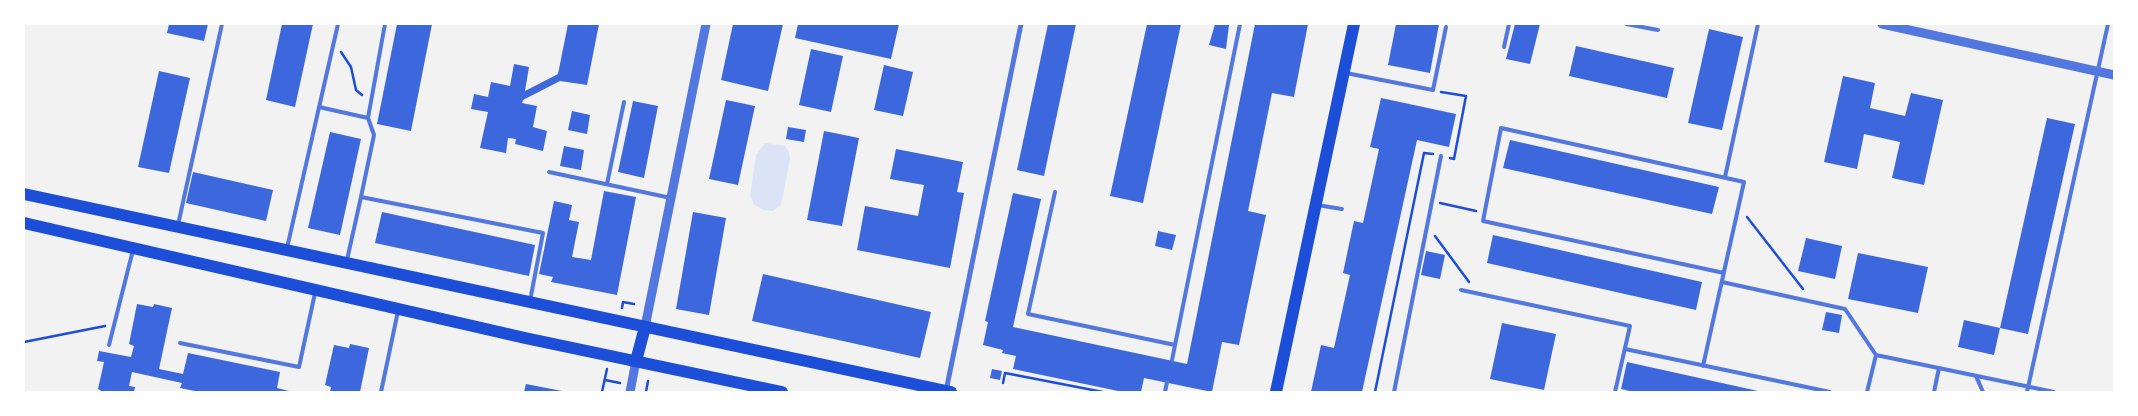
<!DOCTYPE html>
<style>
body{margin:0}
#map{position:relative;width:2138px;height:416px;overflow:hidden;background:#f2f2f2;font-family:Rubik,sans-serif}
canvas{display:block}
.frame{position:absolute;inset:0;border:25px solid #fff;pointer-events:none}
</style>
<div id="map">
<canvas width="2138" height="416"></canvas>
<div class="frame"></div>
</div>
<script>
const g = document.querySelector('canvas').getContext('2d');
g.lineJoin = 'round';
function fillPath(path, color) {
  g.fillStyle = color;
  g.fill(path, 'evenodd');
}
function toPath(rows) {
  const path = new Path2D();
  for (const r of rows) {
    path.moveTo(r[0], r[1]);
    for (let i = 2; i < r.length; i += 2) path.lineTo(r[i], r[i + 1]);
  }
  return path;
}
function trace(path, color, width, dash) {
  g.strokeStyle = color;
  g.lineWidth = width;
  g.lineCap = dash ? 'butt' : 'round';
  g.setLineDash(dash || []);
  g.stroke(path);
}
fillPath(toPath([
 [765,143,785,146,789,152,790,160,781,205,773,211,764,210,754,205,750,195,756,155]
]), '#dbe4f7');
fillPath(toPath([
 [169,24,208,24,204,41,167,33],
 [282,24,313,24,295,107,266,100],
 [397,24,432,24,411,131,377,124],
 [568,24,599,24,587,85,560,81,523,100,522,103,537,106,533,127,547,131,543,151,515,144,516,139,508,138,506,153,480,148,488,112,471,109,474,94,488,97,491,82,510,86,514,64,529,67,525,91,558,74],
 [733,24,783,24,768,91,721,80],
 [798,24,884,25,884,24,899,24,891,59,795,38],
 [1048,24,1076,24,1044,176,1017,170],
 [1147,24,1181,24,1143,203,1110,196],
 [1215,24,1229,25,1226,49,1209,45],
 [1255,24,1308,24,1294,97,1272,93,1248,211,1266,215,1239,345,1222,342,1212,392,1144,378,1141,392,1123,392,1013,369,1016,356,1002,353,1003,350,983,345,988,322,985,321,1013,193,1041,199,1013,327,1187,364],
 [1396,24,1439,24,1430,73,1388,65],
 [1515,24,1540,24,1530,64,1506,59],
 [1709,29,1743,37,1722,130,1688,123],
 [1576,46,1674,68,1667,98,1569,76],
 [811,49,843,56,831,112,799,105],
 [884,65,913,72,903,116,874,110],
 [159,71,190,78,169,173,138,167],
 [1843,76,1875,83,1870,108,1905,116,1911,93,1943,100,1924,185,1892,178,1900,142,1864,134,1857,169,1824,162],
 [1381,98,1456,114,1449,147,1417,140,1362,392,1311,392,1321,345,1334,348,1350,275,1343,273,1354,221,1363,223,1379,149,1370,147],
 [726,100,755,106,738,185,709,179],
 [633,101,658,106,644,178,618,172],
 [572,111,590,115,587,134,568,130],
 [2047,118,2075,124,2028,334,2000,328],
 [788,127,806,130,804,142,786,139],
 [824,131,859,138,842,226,807,220],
 [330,132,361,139,340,235,308,228],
 [1510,140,1719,187,1712,214,1503,168],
 [564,146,584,150,581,170,560,166],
 [896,149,963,162,957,192,964,193,950,268,857,250,865,206,918,216,924,185,890,179],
 [193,172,273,190,266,221,186,203],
 [604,191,636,197,617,295,551,282,553,277,539,274,554,201,572,205,569,220,579,222,572,257,591,260],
 [382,212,535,245,529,276,375,243],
 [693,212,726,218,709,315,676,309],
 [1158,231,1176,235,1172,250,1155,246],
 [1493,235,1702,282,1696,310,1487,263],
 [1806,238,1842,246,1835,279,1798,271],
 [1426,251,1445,255,1440,279,1421,275],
 [1858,253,1928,267,1918,313,1848,299],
 [763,274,931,312,920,358,752,321],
 [137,304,153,307,154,304,172,308,159,369,183,374,188,353,280,372,277,388,293,392,200,392,180,388,182,383,132,372,129,386,135,387,134,392,103,392,98,389,104,362,97,361,99,351,131,357,134,346,129,344],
 [1826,312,1842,315,1839,333,1822,330],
 [1964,320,2000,328,1994,355,1958,347],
 [1502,323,1556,334,1544,390,1490,379],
 [350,344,369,348,360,392,330,392,331,387,325,385,334,345,349,348],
 [1627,362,1758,391,1758,392,1634,392,1621,389],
 [992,369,1002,371,1000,380,990,378],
 [526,384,562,391,561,392,524,392]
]), '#3d67dc');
trace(toPath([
 [341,52,351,67,356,90,362,95],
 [1441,92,1466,96,1454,159,1450,158],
 [1440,203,1476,211],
 [1747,217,1803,289],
 [1435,236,1469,282],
 [622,308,623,302,634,304],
 [24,342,105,326],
 [605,380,620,383],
 [1003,383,1005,373,1103,392],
 [602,392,607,369],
 [646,392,648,381],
 [1375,392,1424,153,1433,154]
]), '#1d4ed8', 2.5);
trace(toPath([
 [1626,24,1658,30],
 [1504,47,1509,24],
 [1346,73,1433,90,1446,27],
 [319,107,368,118,385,24],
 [368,118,374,135,361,197,543,233,530,301],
 [549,172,671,198],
 [1725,177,1758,24],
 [607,184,624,102],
 [1055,192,1028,314,1175,345],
 [1317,205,1342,209],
 [178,225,222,24],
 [287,248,338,24],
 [347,260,361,197],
 [1722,282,1845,309,1876,355,2054,392],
 [1461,290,1630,326,1615,392],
 [180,343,299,367,315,293],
 [109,345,133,250],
 [1625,349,1830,392],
 [1172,360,1240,24],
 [1703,366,1744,182,1501,128,1483,221,1724,273],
 [1976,376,1983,392],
 [381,392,398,311],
 [1165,392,1167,382],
 [1394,392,1441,156],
 [1867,392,1876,355],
 [1934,392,1939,368],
 [2027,392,2108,24]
]), '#5277de', 4);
trace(toPath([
 [946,391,1021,24]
]), '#5277de', 5);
trace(toPath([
 [1882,24,2114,75],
 [645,327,706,24],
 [630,392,636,361]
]), '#5277de', 9);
trace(toPath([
 [24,194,951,392],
 [24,223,525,338,782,392],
 [636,361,645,327],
 [1276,392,1354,24]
]), '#1d4ed8', 12);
</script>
